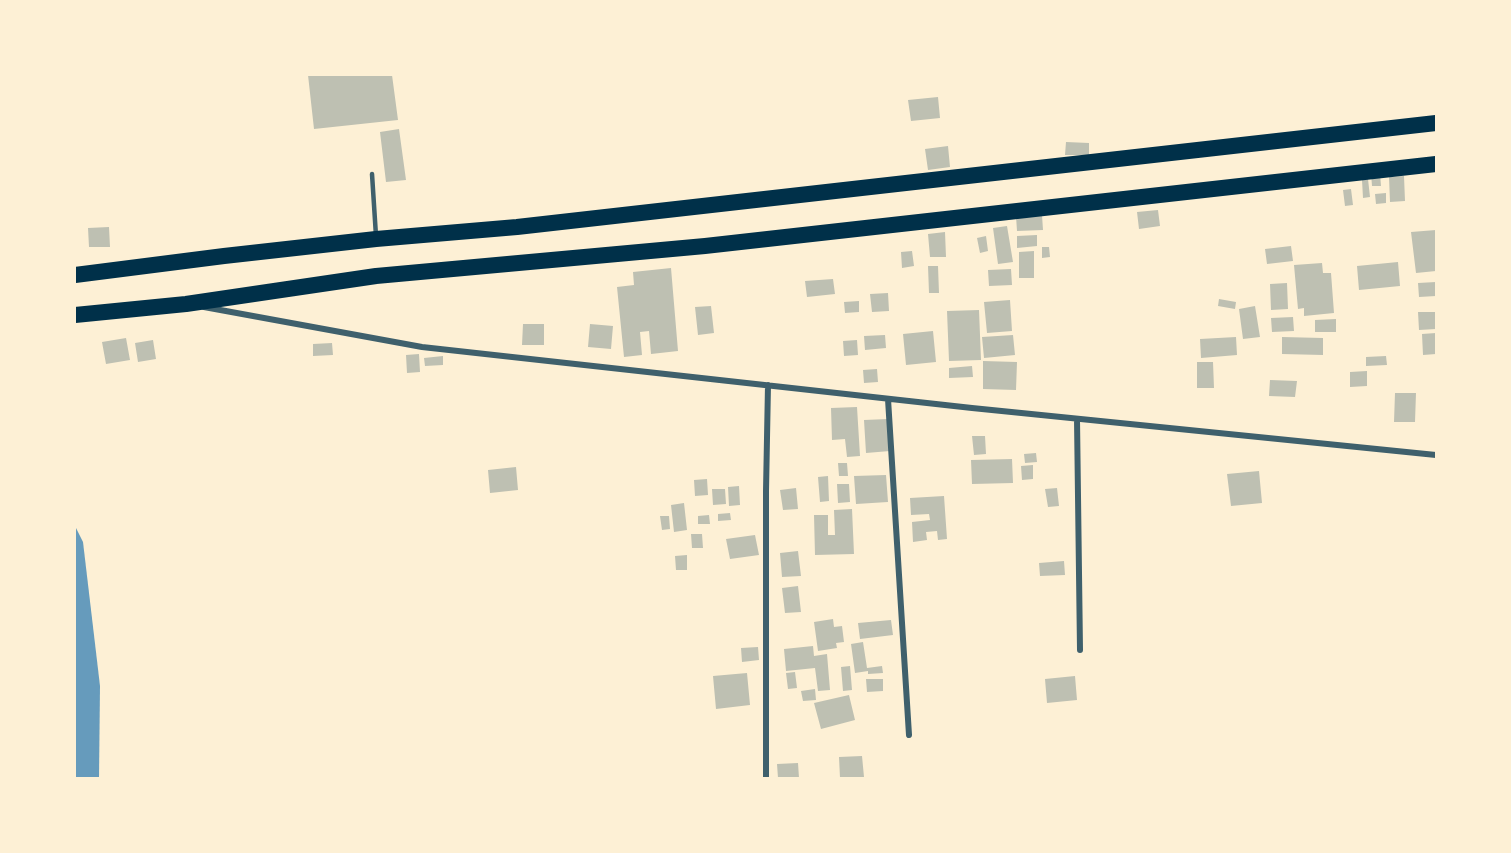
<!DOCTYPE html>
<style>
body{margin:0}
#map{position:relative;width:1511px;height:853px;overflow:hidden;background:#fdf0d5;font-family:"Source Sans 3",sans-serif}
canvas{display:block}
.frame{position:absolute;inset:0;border:76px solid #fdf0d5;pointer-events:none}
</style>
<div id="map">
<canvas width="1511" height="853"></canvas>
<div class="frame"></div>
</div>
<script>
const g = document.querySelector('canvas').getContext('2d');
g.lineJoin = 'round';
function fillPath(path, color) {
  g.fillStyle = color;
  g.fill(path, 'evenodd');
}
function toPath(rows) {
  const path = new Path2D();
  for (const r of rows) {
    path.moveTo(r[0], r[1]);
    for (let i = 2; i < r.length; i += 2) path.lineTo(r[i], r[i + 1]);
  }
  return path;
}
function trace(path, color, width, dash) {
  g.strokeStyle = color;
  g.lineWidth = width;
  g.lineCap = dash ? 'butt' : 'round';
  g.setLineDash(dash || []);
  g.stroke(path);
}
fillPath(toPath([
 [75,526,83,542,100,686,99,778,75,778]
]), '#669bbc');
fillPath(toPath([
 [308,75,392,75,398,120,314,129],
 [938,97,940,118,911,121,908,100],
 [399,129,406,180,386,182,380,132],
 [1066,142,1089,143,1089,155,1065,155],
 [948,146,950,167,928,170,925,149],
 [1371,173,1380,173,1381,186,1372,186],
 [1404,176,1405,201,1390,202,1389,177],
 [1368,179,1370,197,1363,198,1362,180],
 [1351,189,1353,205,1345,206,1343,190],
 [1386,193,1386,203,1376,204,1375,194],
 [1158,210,1160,226,1139,229,1137,212],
 [1042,215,1043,230,1017,231,1016,216],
 [1007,226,1013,262,998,264,993,228],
 [109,227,110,247,89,247,88,228],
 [1436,230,1436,271,1416,273,1411,232],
 [945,232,946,257,930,257,928,234],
 [1037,235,1037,246,1017,248,1017,236],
 [986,236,988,251,980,253,977,238],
 [1291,246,1293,261,1267,264,1265,249],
 [1042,247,1049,247,1050,257,1042,258],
 [912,251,914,266,902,268,901,252],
 [1034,251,1034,278,1019,278,1019,252],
 [1398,262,1400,286,1359,290,1357,266],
 [1322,263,1323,273,1331,273,1334,313,1304,316,1304,308,1298,309,1294,265],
 [928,266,938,266,939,293,929,293],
 [671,268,678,351,651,354,649,331,640,332,642,355,624,357,617,287,634,285,633,272],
 [1011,269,1012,285,989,286,988,270],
 [833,279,835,294,807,297,805,281],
 [1436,282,1436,296,1419,297,1418,283],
 [1287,283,1288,309,1271,310,1270,284],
 [888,293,889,311,872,312,870,294],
 [1219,299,1236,302,1235,309,1218,306],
 [1010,300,1012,331,987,333,984,302],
 [859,301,859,312,845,313,844,302],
 [711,306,714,333,698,335,695,307],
 [1255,306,1260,337,1243,339,1239,309],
 [979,310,981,360,949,361,947,311],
 [1418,312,1436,312,1436,329,1419,330],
 [1293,317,1294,331,1272,332,1271,318],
 [1336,319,1336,332,1315,332,1315,320],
 [523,324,544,324,544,345,522,345],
 [590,324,613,326,611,349,588,347],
 [933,331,936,362,906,365,903,334],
 [1436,333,1436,354,1423,355,1422,334],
 [885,335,886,348,865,350,864,336],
 [1013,335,1015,355,984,358,982,337],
 [1236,337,1237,355,1201,358,1200,339],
 [1282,337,1323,338,1323,355,1282,354],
 [126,338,130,360,106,364,102,342],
 [153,340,156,359,138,362,135,343],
 [857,340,858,355,844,356,843,341],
 [332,343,333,355,313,356,313,344],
 [419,354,420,372,407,373,406,355],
 [443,356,443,365,425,366,424,358],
 [1386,356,1387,365,1366,366,1366,357],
 [983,361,1017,362,1016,390,983,389],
 [1197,362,1213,362,1214,388,1197,388],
 [972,366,973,377,949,378,949,368],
 [877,369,878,382,864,383,863,370],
 [1367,371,1367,386,1350,387,1350,372],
 [1270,380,1297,381,1295,397,1269,396],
 [1395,393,1416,393,1415,422,1394,422],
 [857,407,860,456,847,457,845,439,832,440,831,408],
 [888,419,890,451,866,453,864,420],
 [972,436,985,436,986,454,974,455],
 [1036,453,1037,462,1025,463,1024,454],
 [1012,459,1013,483,972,484,971,460],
 [838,463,847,463,848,476,839,476],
 [1033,465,1033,479,1022,480,1021,466],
 [516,467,518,490,490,493,488,470],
 [1259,471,1262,503,1231,506,1227,474],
 [886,475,888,502,856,504,854,476],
 [828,476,829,501,820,502,818,477],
 [707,479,708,495,695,496,694,480],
 [837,484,849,484,850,502,838,503],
 [739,486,740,505,729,506,728,487],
 [796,488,798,509,783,510,780,490],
 [1057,488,1059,506,1048,507,1045,489],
 [712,489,725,489,726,504,713,505],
 [944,496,947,539,938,540,937,531,926,532,927,540,913,542,912,522,930,520,929,514,911,515,910,498],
 [684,503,687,530,674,532,671,505],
 [852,509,854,554,815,555,814,515,828,515,828,535,835,535,834,510],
 [730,513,731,520,718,521,718,514],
 [709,515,710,524,698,524,698,516],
 [660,516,669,516,670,529,662,530],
 [691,534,702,534,703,548,692,548],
 [755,535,759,555,730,559,726,539],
 [798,551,801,576,782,577,780,553],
 [687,555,687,570,676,570,675,556],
 [1064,561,1065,575,1040,576,1039,563],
 [798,586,801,612,785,613,782,588],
 [833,619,834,627,842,626,844,642,836,643,837,648,818,651,814,622],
 [891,620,893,635,860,639,858,623],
 [863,642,867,668,882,666,883,673,868,674,868,671,855,673,851,644],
 [813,646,814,656,827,654,830,690,818,691,815,668,786,671,784,649],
 [758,647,759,660,742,662,741,648],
 [850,666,852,690,843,691,841,667],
 [795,672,797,688,788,689,786,673],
 [747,673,750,705,716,709,713,676],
 [1075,676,1077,700,1047,703,1045,679],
 [866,679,883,679,883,691,867,692],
 [815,689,816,700,803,701,801,691],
 [849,695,855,720,821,729,814,703],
 [862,756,864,777,840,778,839,757],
 [798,763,799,778,778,778,777,764]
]), '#bec0b2');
trace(toPath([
 [372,174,376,236]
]), '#3f606c', 4.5);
trace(toPath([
 [204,307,422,347,972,408,1436,455],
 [888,399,909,735],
 [1077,419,1080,650],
 [766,778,766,491,768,385]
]), '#3f606c', 6);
trace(toPath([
 [75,275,224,256,376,239,517,227,1436,123],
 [75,315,186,304,376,276,705,246,1436,164]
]), '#003049', 16);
</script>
